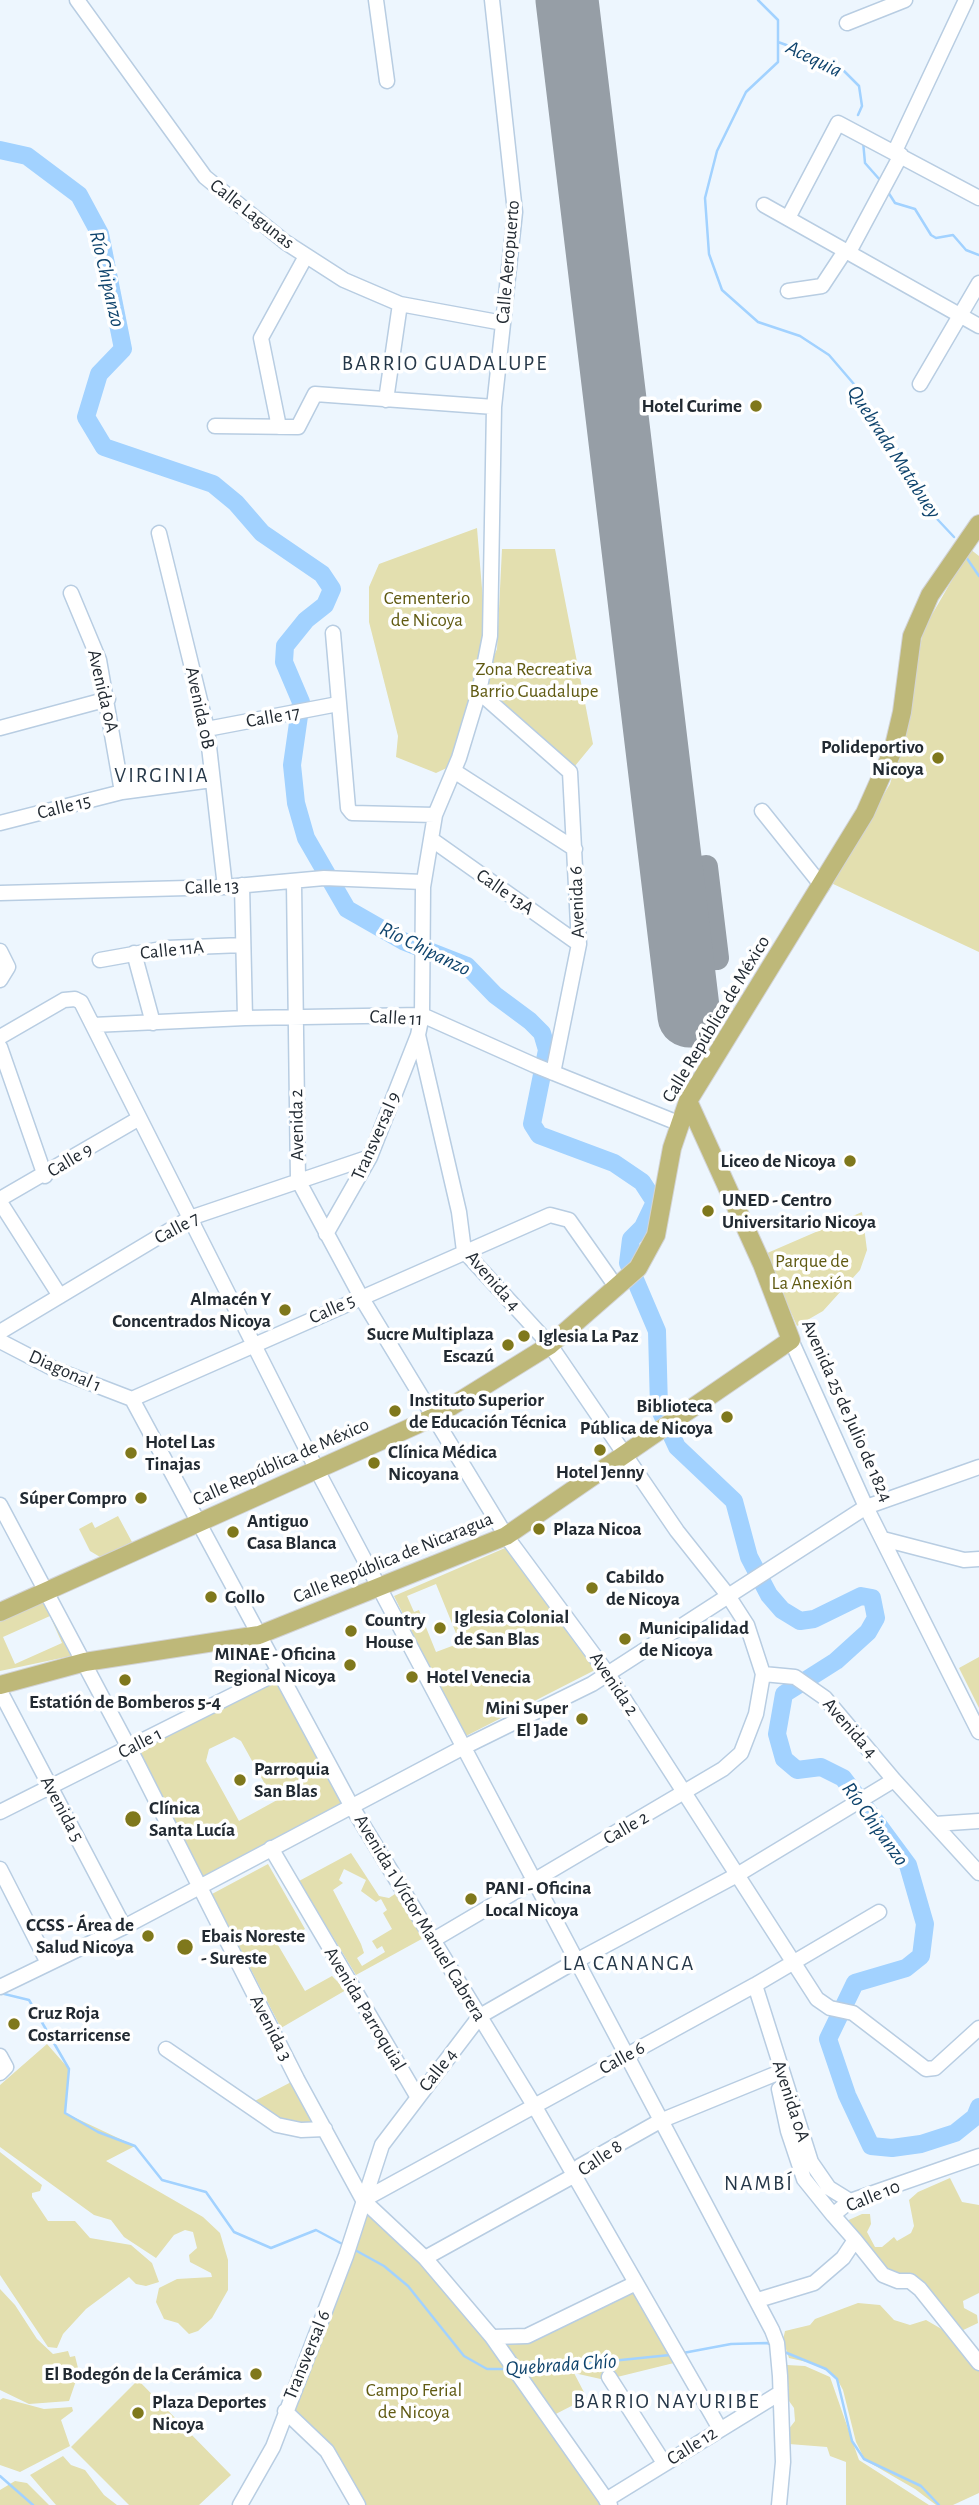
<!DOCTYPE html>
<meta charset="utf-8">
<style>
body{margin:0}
canvas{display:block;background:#edf6fe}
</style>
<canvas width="979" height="2505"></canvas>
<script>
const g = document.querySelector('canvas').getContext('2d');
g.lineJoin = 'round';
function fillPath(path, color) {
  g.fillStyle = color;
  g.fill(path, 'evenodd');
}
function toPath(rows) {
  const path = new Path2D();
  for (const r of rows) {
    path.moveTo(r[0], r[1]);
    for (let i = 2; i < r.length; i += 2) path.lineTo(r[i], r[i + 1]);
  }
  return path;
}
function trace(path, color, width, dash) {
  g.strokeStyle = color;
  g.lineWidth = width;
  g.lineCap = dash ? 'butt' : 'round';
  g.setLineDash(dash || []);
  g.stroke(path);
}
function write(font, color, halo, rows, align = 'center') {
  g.font = font + ' "Alegreya Sans",sans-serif';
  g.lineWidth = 7;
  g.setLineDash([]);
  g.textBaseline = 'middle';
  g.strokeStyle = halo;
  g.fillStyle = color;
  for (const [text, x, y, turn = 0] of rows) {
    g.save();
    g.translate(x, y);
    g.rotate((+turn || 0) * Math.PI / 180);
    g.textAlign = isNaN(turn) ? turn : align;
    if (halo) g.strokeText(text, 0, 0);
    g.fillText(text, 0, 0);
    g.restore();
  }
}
fillPath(toPath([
 [477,528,486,637,453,765,436,773,396,757,398,736,369,622,369,587,379,564],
 [502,549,555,549,593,744,570,772,479,692,497,649],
 [970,549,979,556,979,952,831,883,890,784,905,733,923,630],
 [862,1212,867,1250,860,1270,823,1311,797,1326,765,1254],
 [118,1516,132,1542,100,1557,90,1551,79,1529,92,1522,95,1528],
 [505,1548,595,1670,464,1737,394,1596],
 [436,1584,460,1643,436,1652,419,1610,414,1612,407,1596],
 [43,1601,71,1656,0,1671,0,1621],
 [50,1616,62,1643,15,1664,3,1637],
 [979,1657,979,1708,959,1668],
 [276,1681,345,1802,202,1879,137,1751],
 [234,1737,241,1741,271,1795,285,1787,288,1794,239,1821,206,1761,209,1749],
 [351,1853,379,1896,389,1898,401,1890,429,1935,356,1975,299,1881],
 [344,1869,366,1880,361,1891,376,1902,381,1899,387,1910,383,1913,392,1929,372,1941,377,1949,382,1946,385,1952,362,1966,357,1958,364,1953,361,1944,333,1890,343,1883,339,1880],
 [268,1864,305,1929,278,1945,305,1991,332,1976,346,1990,281,2028,212,1894],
 [47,2044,69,2069,65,2113,135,2146,106,2161,203,2217,220,2233,228,2260,228,2290,212,2318,198,2331,189,2334,178,2323,164,2319,156,2302,159,2288,177,2279,212,2277,211,2273,190,2262,189,2255,197,2248,193,2232,185,2230,174,2235,156,2258,124,2237,111,2220,94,2215,0,2147,0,2085],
 [297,2079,325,2129,301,2130,247,2105],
 [0,2152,42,2185,40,2191,32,2193,32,2197,48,2221,75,2221,90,2238,131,2245,152,2263,159,2282,146,2286,136,2284,129,2277,86,2309,63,2334,57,2348,48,2347,0,2275],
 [950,2178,962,2202,979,2205,979,2293,963,2301,964,2308,977,2315,978,2323,955,2334,944,2313,889,2275,842,2223,862,2214,870,2214,871,2224,867,2232,875,2247,882,2247,894,2237,897,2241,911,2233,914,2226,909,2200,918,2192],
 [363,2200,492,2337,511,2339,636,2283,682,2361,605,2380,574,2373,587,2398,548,2418,609,2505,358,2505,327,2451,285,2411],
 [0,2289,15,2305,37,2339,53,2354,68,2351,70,2357,75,2356,79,2372,69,2401,29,2404,0,2390],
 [858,2303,880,2305,894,2320,910,2325,926,2320,945,2331,979,2366,979,2493,953,2505,936,2505,915,2489,865,2460,856,2442,843,2390,836,2377,816,2364,789,2358,783,2340,785,2331,810,2325,815,2319],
 [787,2365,805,2366,830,2377,859,2460,929,2505,846,2505,846,2462,830,2456,827,2447,789,2444,788,2430,795,2421,794,2408,789,2401],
 [138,2380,231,2475,199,2505,129,2505,71,2447],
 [3,2398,44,2409,72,2407,73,2411,61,2420,70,2446,20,2472,0,2465,0,2400],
 [63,2456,71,2465,85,2470,104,2495,117,2505,56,2505,30,2475],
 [15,2481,27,2483,49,2505,0,2505,0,2490]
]), '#e3dfaf');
trace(toPath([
 [758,0,778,20,778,62,746,92,717,151,705,198,709,254,722,290,758,322,800,336,829,355,853,383,908,465,924,505,954,537],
 [778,42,814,55,829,69,844,71,859,86,862,106,858,115],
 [863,141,865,163,880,180],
 [888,192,895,203,915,209,931,235,936,238,953,235,966,250,979,255],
 [966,557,979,576],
 [0,1993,29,2000,69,2069,65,2113,98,2132,135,2146,162,2180,206,2192,234,2232,271,2248,316,2230,346,2246],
 [355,2250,384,2266,408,2286,464,2356,487,2369,510,2369],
 [782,2351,826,2369,837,2379,852,2441,864,2459,921,2486,939,2505],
 [683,2353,731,2344,767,2343,773,2346],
 [523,2370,670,2355],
 [0,2476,33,2505]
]), '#a2d2ff', 2.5);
trace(toPath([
 [0,150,27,156,79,195,100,234,123,349,99,374,86,417,104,447,213,484,236,503,262,533,322,574,332,589,325,605,306,620,285,646,284,662,301,702,292,765,296,803,306,838,347,909,403,941,467,966,495,995,530,1021,542,1033,547,1050,532,1124,539,1135,614,1163,642,1182,655,1202,643,1227,631,1239,628,1263,657,1331,659,1408,677,1447,734,1501,749,1557,769,1595,782,1610,800,1621,814,1619,861,1596,872,1598,876,1618,868,1632,836,1661,784,1694,777,1734,784,1759,797,1770,821,1767,843,1778,865,1807,908,1865,925,1924,921,1956,906,1968,855,1983,828,2039,847,2095,871,2146,892,2148,921,2144,955,2133,975,2117,979,2107]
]), '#a2d2ff', 18);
trace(toPath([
 [672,872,706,867,717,958,682,960]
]), '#969ea6', 24);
trace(toPath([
 [567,0,689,1016]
]), '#969ea6', 63);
const minor = toPath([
 [77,0,205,177,285,242,344,280,400,304,503,323],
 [376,0,387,81],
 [492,0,515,212,494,407,490,636,479,692,459,758,435,815,423,887,422,1015,418,1035,459,1212,464,1251,550,1345,677,1531,727,1594,747,1625,763,1674,795,1677,825,1698,894,1780,979,1873],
 [847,23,905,0],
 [895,151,966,0],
 [764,205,979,326],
 [788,218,838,123,979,198],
 [849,252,901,155],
 [788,291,822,286,845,251],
 [920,384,979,283],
 [386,400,400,304],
 [215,426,298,427,315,394,494,407],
 [279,427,261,338,306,256],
 [159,533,207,729,225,887],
 [71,593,99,660,122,792],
 [333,633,348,808,352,813,435,815],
 [479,692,570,772,579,944,553,1073],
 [0,728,108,699],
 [207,729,338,704],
 [454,771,575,849],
 [762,811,822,886],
 [0,823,122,792,212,780],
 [431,839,579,944],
 [294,883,298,1180,361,1297,506,1536,608,1674,817,1999,830,2008,853,2013,926,2069,935,2068,979,2028],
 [242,885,245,1018],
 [0,893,225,887,324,878,423,882],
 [0,951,8,967,0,980],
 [134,953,153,1023],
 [100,960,167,948,243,945],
 [93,1025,245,1018,422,1015,534,1065,678,1123],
 [0,1037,64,1000,75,999,81,1002,317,1470,772,2330,777,2343,780,2376,783,2462,779,2505],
 [0,1047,45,1176],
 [0,1199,138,1119],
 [0,1202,60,1296],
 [326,1234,370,1157,418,1035],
 [0,1332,190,1218,370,1157],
 [791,1340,866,1507,979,1732],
 [0,1341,54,1369,132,1399],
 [132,1399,352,1807,535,2107,720,2429],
 [132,1399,550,1215,569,1220,617,1288],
 [0,1505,136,1761,297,2079,363,2200,425,2258,492,2337,610,2505],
 [883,1539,964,1560,979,1559],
 [0,1691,124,1927],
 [0,1812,279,1672],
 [935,1824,979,1821],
 [271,1848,417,2096],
 [0,1869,48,1963],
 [435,1939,723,1769,741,1753,756,1714,763,1674],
 [755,1985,811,2162,829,2188,850,2201],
 [0,1987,124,1927,462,1748,592,1684,866,1507,979,1467],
 [166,2049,277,2125,301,2130,325,2129],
 [0,2056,6,2067,0,2073],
 [779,2089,788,2131,804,2179,833,2215],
 [363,2200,755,1985,879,1912],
 [855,2240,883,2275,898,2281,910,2281,920,2289,979,2363],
 [425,2258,575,2175,580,2166,660,2121,780,2072],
 [758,2300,814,2283,843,2258,855,2240,833,2215,850,2201,979,2156],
 [492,2337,527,2336,636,2283],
 [609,2377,664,2463],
 [285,2411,327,2451,358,2505],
 [606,2500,780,2393],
 [240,2505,273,2447,346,2256,382,2145,480,2016,576,1961,737,1875,894,1780]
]);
const major = toPath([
 [0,1612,434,1417,550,1345,638,1268,656,1235,672,1148,688,1101,865,813,893,750,902,712,912,636,930,595,979,524],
 [0,1685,85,1662,259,1635,506,1536,791,1340,762,1264,688,1101]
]);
trace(minor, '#b8cde2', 17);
trace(major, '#d3d4d6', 20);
trace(minor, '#fff', 14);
trace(major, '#beb879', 18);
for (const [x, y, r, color] of [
 [756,406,7,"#7f781c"],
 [938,758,7,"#7f781c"],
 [850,1161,7,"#7f781c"],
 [708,1211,7,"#7f781c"],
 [285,1310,7,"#7f781c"],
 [524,1336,7,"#7f781c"],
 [508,1345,7,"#7f781c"],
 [395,1411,7,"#7f781c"],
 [727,1417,7,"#7f781c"],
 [600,1450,7,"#7f781c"],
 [131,1453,7,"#7f781c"],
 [374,1463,7,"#7f781c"],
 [141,1498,7,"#7f781c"],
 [539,1529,7,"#7f781c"],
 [233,1532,7,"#7f781c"],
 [592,1588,7,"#7f781c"],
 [211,1597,7,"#7f781c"],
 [440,1628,7,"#7f781c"],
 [351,1631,7,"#7f781c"],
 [625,1639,7,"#7f781c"],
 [350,1665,7,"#7f781c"],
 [412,1677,7,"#7f781c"],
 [125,1680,7,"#7f781c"],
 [582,1719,7,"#7f781c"],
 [240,1780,7,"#7f781c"],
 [133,1819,9,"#7f781c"],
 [471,1899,7,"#7f781c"],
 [148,1936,7,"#7f781c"],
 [185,1947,9,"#7f781c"],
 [14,2024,7,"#7f781c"],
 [256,2374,7,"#7f781c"],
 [138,2413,7,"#7f781c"]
]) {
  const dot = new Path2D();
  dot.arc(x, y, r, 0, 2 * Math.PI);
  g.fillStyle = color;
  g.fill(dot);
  trace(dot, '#fff', 2.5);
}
write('19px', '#222a32', '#fff', [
 ["Calle Lagunas",252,214,38],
 ["Calle Aeropuerto",508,262,-85],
 ["Avenida 0A",103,691,77],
 ["Avenida 0B",200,708,78],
 ["Calle 17",273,717,-10],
 ["Calle 15",64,807,-14],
 ["Calle 13",212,887,-2],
 ["Calle 13A",505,892,35],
 ["Avenida 6",577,902,-92],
 ["Calle 11A",172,950,-6],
 ["Calle 11",396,1018,3],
 ["Calle República de México",716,1019,-59],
 ["Avenida 2",297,1125,-91],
 ["Transversal 9",376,1136,-66],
 ["Calle 9",70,1160,-31],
 ["Calle 7",177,1228,-28],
 ["Avenida 4",493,1281,49],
 ["Calle 5",332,1309,-24],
 ["Diagonal 1",65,1371,24],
 ["Avenida 25 de Julio de 1824",847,1411,66],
 ["Calle República de México",281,1462,-24],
 ["Calle República de Nicaragua",393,1558,-22],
 ["Avenida 2",614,1684,56],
 ["Avenida 4",850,1728,49],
 ["Calle 1",140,1743,-27],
 ["Avenida 5",62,1809,62],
 ["Calle 2",626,1828,-30],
 ["Avenida 1 Víctor Manuel Cabrera",420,1918,59],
 ["Avenida Parroquial",365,2009,59],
 ["Avenida 3",271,2028,63],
 ["Calle 6",622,2058,-29],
 ["Calle 4",438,2070,-52],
 ["Avenida 0A",791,2101,72],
 ["Calle 8",600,2158,-34],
 ["Calle 10",873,2196,-22],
 ["Transversal 6",307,2355,-68],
 ["Calle 12",692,2446,-32]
]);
write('bold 19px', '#222a32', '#fff', [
 ["Hotel Curime",742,406,"right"],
 ["Polideportivo",924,747,"right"],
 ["Nicoya",924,769,"right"],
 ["Liceo de Nicoya",836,1161,"right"],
 ["UNED - Centro",722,1200],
 ["Universitario Nicoya",722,1222],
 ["Almacén Y",271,1299,"right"],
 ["Concentrados Nicoya",271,1321,"right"],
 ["Sucre Multiplaza",494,1334,"right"],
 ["Escazú",494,1356,"right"],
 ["Iglesia La Paz",538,1336],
 ["Instituto Superior",409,1400],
 ["de Educación Técnica",409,1422],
 ["Biblioteca",713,1406,"right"],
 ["Pública de Nicoya",713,1428,"right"],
 ["Hotel Las",145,1442],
 ["Tinajas",145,1464],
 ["Clínica Médica",388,1452],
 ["Nicoyana",388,1474],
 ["Hotel Jenny",600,1472,"center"],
 ["Súper Compro",127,1498,"right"],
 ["Antiguo",247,1521],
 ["Casa Blanca",247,1543],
 ["Plaza Nicoa",553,1529],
 ["Cabildo",606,1577],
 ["de Nicoya",606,1599],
 ["Gollo",225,1597],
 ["Iglesia Colonial",454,1617],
 ["de San Blas",454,1639],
 ["Country",365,1620],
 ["House",365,1642],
 ["Municipalidad",639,1628],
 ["de Nicoya",639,1650],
 ["MINAE - Oficina",336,1654,"right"],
 ["Regional Nicoya",336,1676,"right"],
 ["Hotel Venecia",426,1677],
 ["Estatión de Bomberos 5-4",125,1702,"center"],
 ["Mini Super",568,1708,"right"],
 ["El Jade",568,1730,"right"],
 ["Parroquia",254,1769],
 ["San Blas",254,1791],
 ["Clínica",149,1808],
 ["Santa Lucía",149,1830],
 ["PANI - Oficina",485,1888],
 ["Local Nicoya",485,1910],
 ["CCSS - Área de",134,1925,"right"],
 ["Salud Nicoya",134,1947,"right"],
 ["Ebais Noreste",201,1936],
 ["- Sureste",201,1958],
 ["Cruz Roja",28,2013],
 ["Costarricense",28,2035],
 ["El Bodegón de la Cerámica",242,2374,"right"],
 ["Plaza Deportes",152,2402],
 ["Nicoya",152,2424]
], 'left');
write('19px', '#605a12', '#fff', [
 ["Cementerio",427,598],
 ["de Nicoya",427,620],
 ["Zona Recreativa",534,669],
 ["Barrio Guadalupe",534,691],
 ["Parque de",812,1261],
 ["La Anexión",812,1283],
 ["Campo Ferial",414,2390],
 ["de Nicoya",414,2412]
]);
write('italic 21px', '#0f446d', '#fff', [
 ["Acequia",814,59,26],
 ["Río Chipanzo",107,279,77],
 ["Quebrada Matabuey",894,452,57],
 ["Río Chipanzo",425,949,26],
 ["Río Chipanzo",875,1824,54],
 ["Quebrada Chío",561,2365,-4]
]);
g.letterSpacing = '2px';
write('21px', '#253748', '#fff', [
 ["BARRIO GUADALUPE",445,364],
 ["VIRGINIA",162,776],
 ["LA CANANGA",629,1964],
 ["NAMBÍ",759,2184],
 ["BARRIO NAYURIBE",667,2402]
]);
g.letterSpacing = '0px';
</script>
